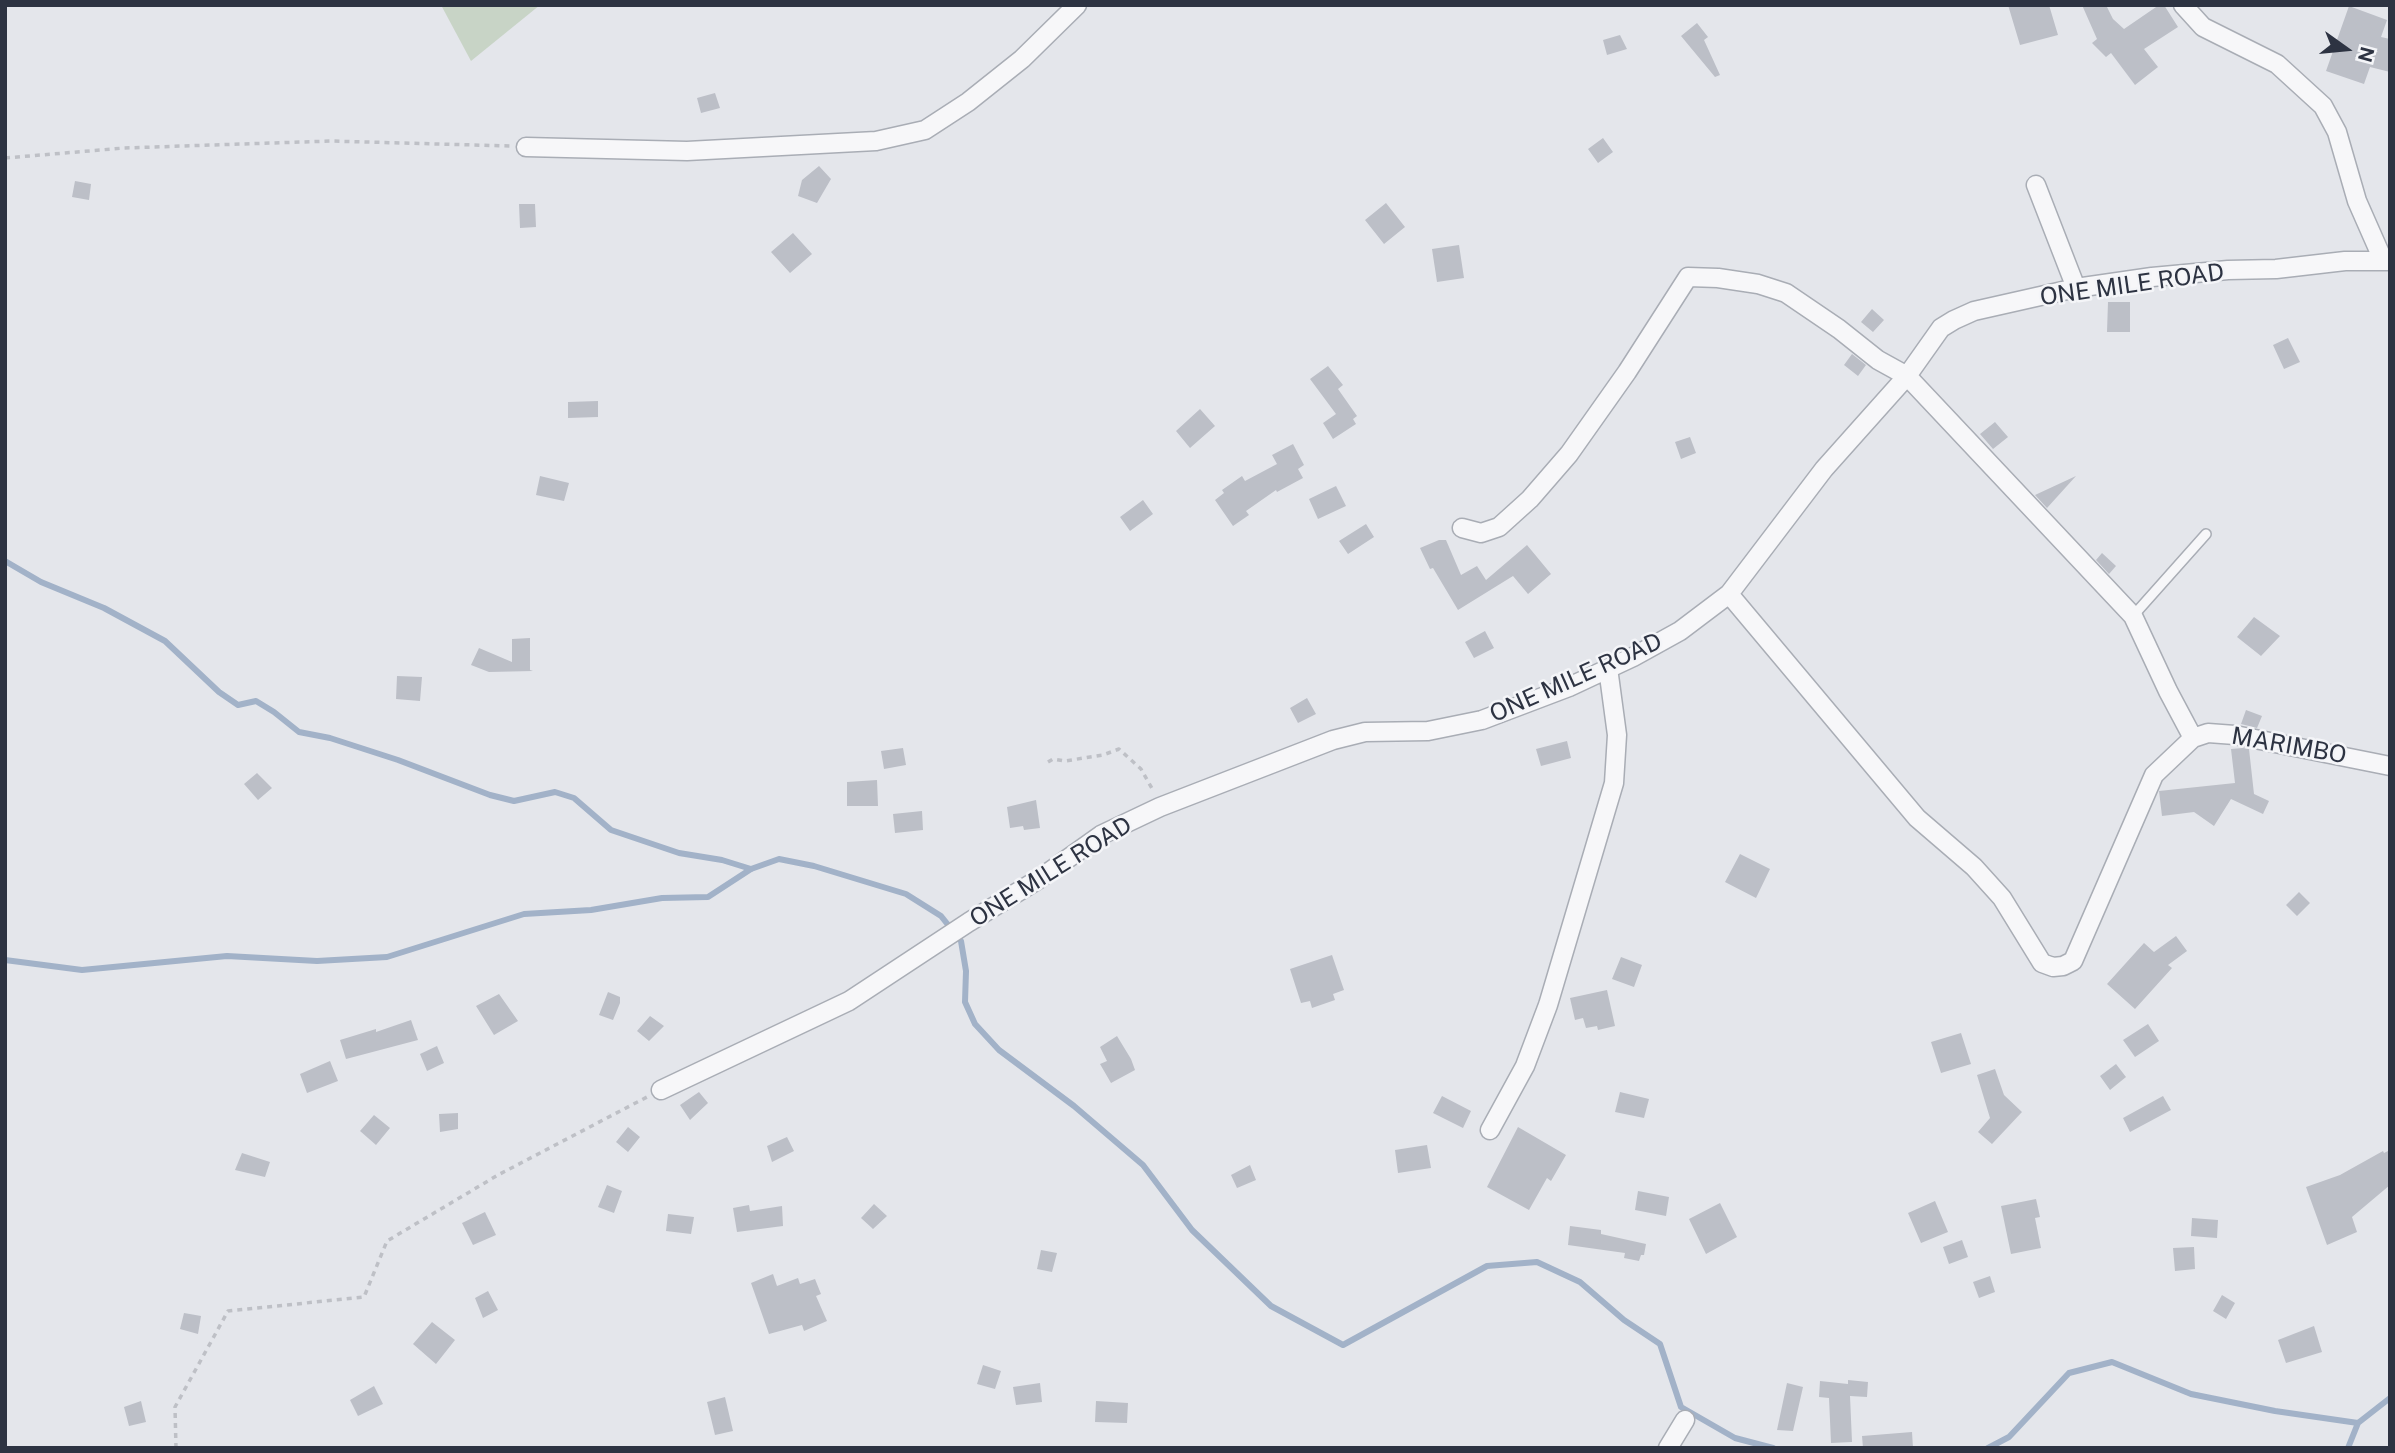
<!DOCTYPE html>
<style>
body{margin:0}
#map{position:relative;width:2395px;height:1453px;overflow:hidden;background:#e4e6eb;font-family:"Public Sans",sans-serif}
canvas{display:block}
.frame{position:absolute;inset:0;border:7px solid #2d3342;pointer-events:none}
.north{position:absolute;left:2311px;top:14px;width:70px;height:70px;-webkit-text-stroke:5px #f4f5f8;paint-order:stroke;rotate:105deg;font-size:19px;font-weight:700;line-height:28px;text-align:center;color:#2d3342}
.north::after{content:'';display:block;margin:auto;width:24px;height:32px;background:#2d3342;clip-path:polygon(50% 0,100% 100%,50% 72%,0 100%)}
</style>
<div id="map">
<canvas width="2395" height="1453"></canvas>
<div class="frame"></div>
<div class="north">N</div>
</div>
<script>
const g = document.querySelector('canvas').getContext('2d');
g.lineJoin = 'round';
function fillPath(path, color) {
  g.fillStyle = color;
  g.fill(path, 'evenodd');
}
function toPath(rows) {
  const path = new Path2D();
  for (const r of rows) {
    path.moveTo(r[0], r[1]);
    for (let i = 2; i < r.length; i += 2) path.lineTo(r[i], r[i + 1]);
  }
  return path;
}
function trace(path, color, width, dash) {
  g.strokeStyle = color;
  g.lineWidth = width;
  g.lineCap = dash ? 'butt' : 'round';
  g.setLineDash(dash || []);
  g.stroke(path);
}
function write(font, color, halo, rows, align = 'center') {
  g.font = font + ' "Public Sans",sans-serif';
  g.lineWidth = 5;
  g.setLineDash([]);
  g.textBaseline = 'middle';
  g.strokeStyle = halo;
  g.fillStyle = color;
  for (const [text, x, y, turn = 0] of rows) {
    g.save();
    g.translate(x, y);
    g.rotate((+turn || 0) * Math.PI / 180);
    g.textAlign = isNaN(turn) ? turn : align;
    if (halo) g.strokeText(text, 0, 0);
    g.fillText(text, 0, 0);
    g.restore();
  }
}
fillPath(toPath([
 [441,5,540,5,471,61]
]), '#c8d4c6');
trace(toPath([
 [5,561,41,582,104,608,165,641,219,692,238,705,256,701,274,712,299,732,330,738,398,760,490,795,514,801,555,792,574,798,611,830,679,853,722,860,751,869],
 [5,960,82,970,227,956,317,961,387,957,524,914,591,910,662,898,708,897,751,869,779,859,814,866,906,894,941,916,961,941,966,971,965,1002,975,1024,999,1050,1074,1106,1143,1165,1192,1230,1271,1306,1343,1345,1487,1266,1537,1262,1580,1282,1624,1320,1660,1344,1681,1407,1735,1438,1773,1448],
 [1988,1448,2009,1437,2069,1373,2112,1362,2191,1394,2275,1411,2358,1423],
 [2348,1448,2358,1423,2390,1398]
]), '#a2b2c8', 6);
fillPath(toPath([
 [2008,5,2049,5,2058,35,2020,45],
 [2082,5,2106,5,2113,19,2124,29,2159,5,2164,5,2178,27,2144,49,2158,67,2135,85,2111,53,2106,57,2092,43,2097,39],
 [2349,6,2387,20,2381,37,2390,39,2390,72,2370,67,2364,84,2326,71],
 [1697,23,1708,37,1704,40,1720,75,1715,77,1681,36],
 [1620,35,1627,49,1607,55,1603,40],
 [715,93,720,108,701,113,697,98],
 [1603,138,1613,152,1598,163,1588,149],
 [819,166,831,179,817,203,798,196,802,180],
 [75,181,91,184,89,200,72,197],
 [1386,203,1405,227,1384,244,1365,220],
 [519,204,535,204,536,227,520,228],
 [793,233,812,254,790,273,771,252],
 [1459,245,1464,278,1437,282,1432,249],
 [2108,302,2130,302,2130,332,2107,332],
 [1872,309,1884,320,1873,332,1861,322],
 [2288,338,2300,362,2284,369,2273,345],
 [1852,354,1866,365,1858,376,1844,365],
 [1328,366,1343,385,1338,389,1357,416,1353,419,1356,424,1333,439,1323,423,1336,414,1310,379],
 [598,401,598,417,568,418,568,402],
 [1200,409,1215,426,1190,448,1176,431],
 [1995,422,2008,437,1993,449,1980,434],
 [1690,437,1696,453,1681,459,1675,442],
 [1293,444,1304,465,1298,469,1303,478,1277,492,1276,490,1246,511,1249,515,1233,526,1215,500,1224,493,1222,490,1242,476,1245,481,1277,464,1272,455],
 [540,476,569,483,564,501,536,495],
 [2076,476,2047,508,2035,495],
 [1336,486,1346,506,1318,519,1309,499],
 [1143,500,1153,514,1130,531,1120,517],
 [1366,524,1374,537,1348,554,1339,541],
 [1439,540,1446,540,1461,575,1477,566,1486,580,1527,545,1551,574,1528,594,1513,576,1458,610,1433,568,1430,569,1420,548],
 [2102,553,2116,566,2109,574,2096,560],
 [2254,617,2280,636,2261,656,2237,637],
 [1485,631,1494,648,1474,658,1465,642],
 [530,638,530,670,533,671,489,672,471,665,479,648,512,662,512,639],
 [397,676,422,677,420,701,396,699],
 [1307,698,1316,714,1298,723,1290,708],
 [2246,710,2262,716,2257,728,2241,724],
 [1567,741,1571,758,1541,766,1536,749],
 [903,748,906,765,884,769,881,751],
 [2243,748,2249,749,2254,794,2269,801,2263,814,2231,799,2214,826,2194,812,2162,816,2159,791,2235,783,2231,749],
 [257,773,272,788,258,800,244,784],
 [877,780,878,806,847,806,847,782],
 [1036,800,1040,828,1024,830,1023,826,1010,828,1007,807],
 [922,811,923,830,895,833,893,814],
 [1740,854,1770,869,1756,898,1725,882],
 [2299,892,2310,903,2297,916,2286,905],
 [2176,936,2187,951,2168,965,2172,968,2135,1009,2107,984,2144,943,2154,952],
 [1332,955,1344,990,1333,994,1335,1000,1312,1008,1310,1001,1301,1003,1290,969],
 [1621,957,1642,965,1634,987,1612,979],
 [1607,990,1615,1026,1598,1030,1597,1026,1586,1028,1583,1018,1575,1020,1570,998],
 [608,992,620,997,620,1003,613,1020,599,1015],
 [499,994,518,1021,494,1035,476,1006],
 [650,1016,664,1026,649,1041,637,1031],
 [411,1020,418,1040,346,1059,340,1040,376,1029,376,1032],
 [2148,1024,2159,1041,2135,1057,2123,1040],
 [1961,1033,1971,1064,1941,1073,1931,1042],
 [1117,1036,1131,1059,1135,1070,1111,1083,1100,1064,1107,1061,1100,1047],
 [437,1046,444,1063,427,1071,420,1054],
 [330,1061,338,1081,307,1093,300,1074],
 [2116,1064,2126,1077,2110,1090,2100,1076],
 [1995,1069,2004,1095,2022,1112,1992,1144,1978,1132,1990,1118,1977,1075],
 [699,1092,708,1103,690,1120,680,1105],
 [1620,1092,1649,1099,1644,1118,1615,1112],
 [1442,1096,1471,1111,1463,1128,1433,1113],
 [2163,1096,2171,1110,2130,1132,2123,1118],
 [458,1113,458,1129,440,1132,439,1114],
 [374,1115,390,1128,376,1145,360,1131],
 [628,1127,640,1137,628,1152,616,1142],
 [1518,1127,1566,1155,1551,1181,1547,1178,1529,1210,1487,1187],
 [787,1137,794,1151,772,1162,767,1146],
 [1427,1145,1431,1168,1398,1173,1395,1150],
 [2390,1150,2390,1185,2352,1217,2357,1232,2327,1245,2306,1187,2340,1175,2383,1151,2384,1153],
 [242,1153,270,1162,265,1177,235,1170],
 [1250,1165,1256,1180,1237,1188,1231,1175],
 [607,1185,622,1191,614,1213,598,1207],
 [1638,1191,1669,1197,1666,1216,1635,1210],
 [2036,1199,2040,1217,2035,1218,2041,1248,2011,1254,2001,1206],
 [1935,1201,1948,1232,1921,1243,1908,1213],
 [1720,1203,1737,1237,1706,1254,1689,1219],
 [874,1204,887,1216,873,1229,861,1218],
 [749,1205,750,1211,782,1206,783,1226,737,1232,733,1208],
 [485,1212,496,1235,473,1245,462,1223],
 [668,1214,694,1217,691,1234,666,1231],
 [2192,1218,2218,1220,2217,1238,2191,1236],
 [1570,1226,1601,1230,1601,1234,1646,1244,1644,1255,1641,1255,1639,1261,1624,1258,1625,1253,1568,1245],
 [1962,1240,1968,1257,1949,1264,1943,1247],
 [2194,1247,2195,1269,2175,1271,2173,1248],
 [1041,1250,1057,1253,1052,1272,1037,1269],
 [773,1274,777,1286,798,1278,800,1284,815,1279,821,1294,816,1296,827,1321,804,1331,802,1325,769,1334,751,1283],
 [1990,1276,1995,1292,1979,1298,1973,1282],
 [488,1291,498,1310,483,1318,475,1298],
 [2222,1295,2235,1303,2226,1319,2213,1311],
 [184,1313,201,1316,198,1334,180,1329],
 [432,1322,455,1340,436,1364,413,1344],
 [2314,1326,2322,1352,2286,1363,2278,1340],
 [983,1365,1001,1371,995,1389,977,1384],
 [1848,1380,1868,1382,1867,1397,1850,1396,1852,1442,1831,1443,1829,1398,1819,1397,1820,1381,1848,1384],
 [1040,1383,1042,1402,1016,1405,1013,1387],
 [1787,1383,1803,1387,1793,1431,1777,1430],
 [374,1386,383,1404,358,1416,350,1400],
 [725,1397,733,1431,715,1435,707,1402],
 [141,1401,146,1422,129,1426,124,1407],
 [1096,1401,1128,1403,1127,1423,1095,1422],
 [1912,1432,1913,1448,1863,1448,1862,1436]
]), '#bcbfc7');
const service = toPath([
 [2133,616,2206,534]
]);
const minor = toPath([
 [2183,5,2203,27,2277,64,2323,106,2337,132,2357,201,2383,260],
 [526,147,687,151,876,141,925,130,968,102,1022,59,1077,5],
 [2036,185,2076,288],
 [1462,528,1481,533,1499,527,1530,499,1569,454,1627,372,1688,277,1718,278,1758,284,1786,293,1839,329,1878,360,1907,376,2133,616,2168,691,2193,738],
 [1729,594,1917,818,1974,867,2002,898,2042,963,2053,967,2063,966,2073,961,2154,775,2193,738,2208,733,2235,735,2390,766],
 [661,1090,849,1001,969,922,1039,879,1101,835,1160,807,1333,740,1365,732,1428,731,1482,720,1569,687,1633,657,1680,631,1729,594,1824,469,1907,376,1941,328,1954,320,1974,311,2076,288,2152,277,2228,270,2276,269,2345,261,2390,261],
 [1490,1130,1525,1066,1548,1005,1614,783,1617,735,1608,668],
 [1668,1448,1685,1420]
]);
trace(service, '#a9adb5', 12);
trace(minor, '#a9adb5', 21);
trace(toPath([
 [5,158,124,148,331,141,510,146],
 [1048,762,1053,759,1065,761,1103,755,1119,749,1141,769,1154,792],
 [176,1448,175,1407,228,1311,364,1297,387,1241,498,1175,647,1097]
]), '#bec0c6', 3.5, [5, 5]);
trace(service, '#f7f7f9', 9);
trace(minor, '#f7f7f9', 18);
write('24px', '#2d3342', '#f4f5f8', [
 ["ONE MILE ROAD",2132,285,-8],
 ["ONE MILE ROAD",1576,678,-24],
 ["MARIMBO",2289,746,10],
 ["ONE MILE ROAD",1051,872,-32]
]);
</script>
